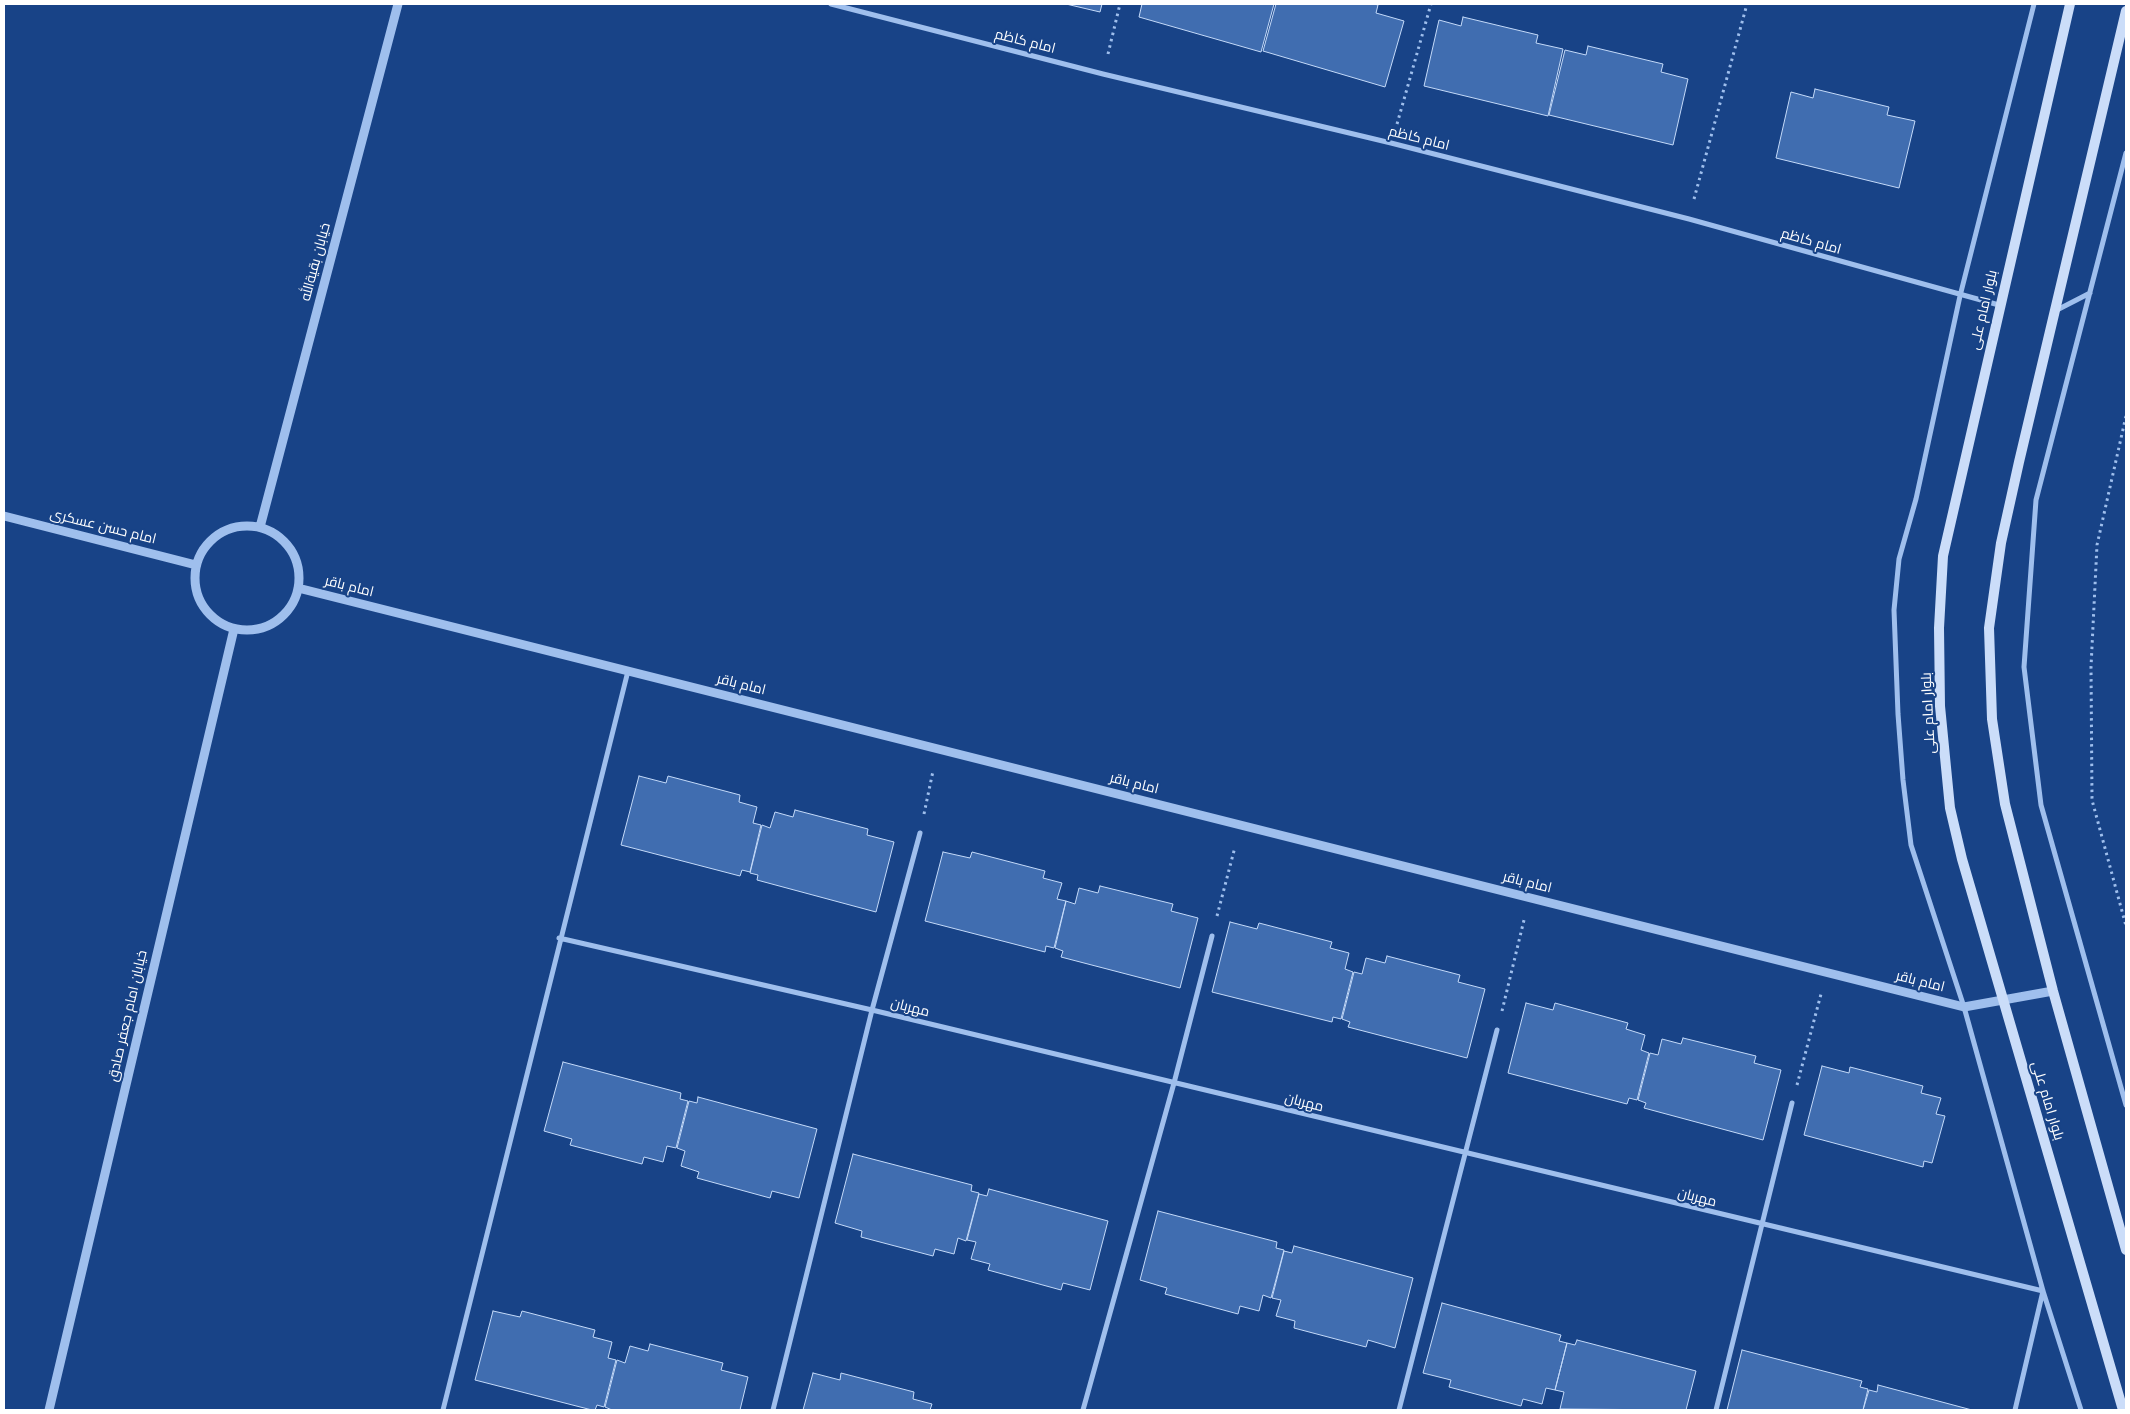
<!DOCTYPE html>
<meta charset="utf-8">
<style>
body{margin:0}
#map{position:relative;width:2130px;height:1414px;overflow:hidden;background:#184387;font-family:"DM Sans",sans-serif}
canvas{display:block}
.frame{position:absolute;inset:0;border:5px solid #fff;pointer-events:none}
</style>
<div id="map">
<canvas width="2130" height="1414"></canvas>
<div class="frame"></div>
</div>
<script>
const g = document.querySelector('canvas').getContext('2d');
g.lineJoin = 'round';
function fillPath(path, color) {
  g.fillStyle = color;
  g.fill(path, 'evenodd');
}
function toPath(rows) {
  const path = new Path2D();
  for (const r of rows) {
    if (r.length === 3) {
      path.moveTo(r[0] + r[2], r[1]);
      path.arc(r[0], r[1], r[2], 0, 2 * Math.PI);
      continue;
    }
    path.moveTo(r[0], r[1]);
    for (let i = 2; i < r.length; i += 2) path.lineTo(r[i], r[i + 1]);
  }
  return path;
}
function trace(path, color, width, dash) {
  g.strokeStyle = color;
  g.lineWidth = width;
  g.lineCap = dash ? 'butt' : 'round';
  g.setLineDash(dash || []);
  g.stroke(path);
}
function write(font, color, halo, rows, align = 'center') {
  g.font = font + ' "DM Sans",Cairo,sans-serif';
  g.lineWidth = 4;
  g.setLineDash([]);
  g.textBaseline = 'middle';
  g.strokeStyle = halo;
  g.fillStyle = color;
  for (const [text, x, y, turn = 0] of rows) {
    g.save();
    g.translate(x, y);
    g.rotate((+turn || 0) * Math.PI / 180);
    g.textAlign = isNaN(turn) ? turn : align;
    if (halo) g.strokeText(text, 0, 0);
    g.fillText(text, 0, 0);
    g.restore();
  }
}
const building = toPath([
 [1066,4,1102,4,1100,12,1066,4],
 [1142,4,1274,4,1261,52,1139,17,1142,4],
 [1276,4,1374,4,1378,5,1376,13,1404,21,1385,87,1263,51,1276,4],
 [1463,17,1538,35,1536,43,1563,49,1548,116,1424,86,1439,20,1461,26,1463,17],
 [1588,46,1663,64,1661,72,1688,79,1673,145,1549,115,1565,50,1586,55,1588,46],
 [1815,89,1889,107,1887,115,1915,121,1899,188,1776,158,1791,92,1813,98,1815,89],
 [639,776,666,783,668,776,740,795,739,802,757,807,753,823,761,825,750,872,742,870,740,876,621,845,639,776],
 [795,810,868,829,867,835,894,842,876,912,757,880,758,875,750,873,762,825,770,828,775,812,793,817,795,810],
 [943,852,970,858,972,852,1045,871,1043,878,1062,883,1057,899,1066,901,1054,948,1046,946,1045,952,925,921,943,852],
 [1100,886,1173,904,1171,911,1198,918,1180,988,1061,957,1063,951,1055,948,1066,901,1075,904,1079,888,1098,893,1100,886],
 [1230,922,1257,929,1259,923,1332,942,1330,948,1349,953,1345,969,1353,972,1341,1019,1333,1017,1332,1022,1212,992,1230,922],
 [1387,956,1460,975,1458,982,1485,989,1467,1058,1348,1027,1350,1022,1342,1019,1354,972,1362,974,1366,958,1385,963,1387,956],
 [1526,1003,1553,1010,1555,1003,1628,1023,1626,1029,1645,1035,1641,1050,1649,1053,1637,1100,1629,1098,1627,1104,1508,1073,1526,1003],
 [1683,1038,1756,1056,1754,1063,1781,1070,1763,1140,1644,1108,1646,1103,1638,1100,1650,1053,1658,1055,1662,1039,1681,1044,1683,1038],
 [563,1062,681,1093,680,1099,688,1101,676,1148,667,1146,663,1162,644,1157,642,1164,570,1145,572,1139,544,1131,563,1062],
 [1822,1066,1849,1073,1850,1067,1923,1086,1921,1093,1941,1098,1936,1114,1945,1116,1932,1163,1924,1161,1923,1167,1804,1135,1822,1066],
 [698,1097,817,1129,799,1198,772,1191,770,1198,697,1178,699,1172,681,1166,685,1151,677,1148,689,1101,697,1103,698,1097],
 [853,1154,972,1185,971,1191,979,1193,966,1241,958,1238,954,1254,935,1249,933,1256,861,1237,862,1231,835,1223,853,1154],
 [989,1189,1108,1221,1090,1290,1063,1283,1061,1290,988,1270,990,1264,971,1259,976,1242,967,1240,979,1194,987,1196,989,1189],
 [1158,1211,1277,1242,1276,1248,1284,1250,1271,1298,1263,1295,1259,1311,1240,1306,1238,1314,1165,1294,1167,1288,1140,1280,1158,1211],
 [1294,1246,1413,1278,1395,1348,1368,1340,1366,1347,1294,1328,1295,1321,1276,1316,1281,1300,1272,1298,1284,1251,1292,1253,1294,1246],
 [1442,1303,1561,1335,1559,1341,1567,1343,1555,1390,1546,1388,1542,1404,1523,1399,1521,1406,1449,1387,1451,1380,1423,1373,1442,1303],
 [493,1311,520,1317,522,1311,595,1330,593,1337,612,1342,608,1358,616,1360,604,1407,597,1405,595,1410,592,1410,475,1380,493,1311],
 [1577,1340,1696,1371,1686,1410,1560,1409,1564,1392,1555,1390,1567,1343,1575,1345,1577,1340],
 [650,1344,723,1363,721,1370,748,1377,740,1410,612,1410,605,1407,617,1360,625,1363,630,1346,648,1351,650,1344],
 [1742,1350,1862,1381,1860,1387,1868,1389,1863,1410,1727,1410,1742,1350],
 [813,1373,840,1380,841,1373,914,1392,913,1399,932,1404,930,1410,803,1410,813,1373],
 [1878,1385,1972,1410,1863,1410,1869,1390,1877,1392,1878,1385]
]);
fillPath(building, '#406db0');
trace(building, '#c4daf9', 1);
trace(toPath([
 [1108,54,1120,4],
 [1397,124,1431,4],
 [1694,199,1747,4],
 [2126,416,2097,545,2091,667,2092,800,2126,926],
 [924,814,933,771],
 [1217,916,1235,847],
 [1502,1011,1524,920],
 [1797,1085,1821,994]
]), '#9fbfed', 3, [2.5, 4]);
trace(toPath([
 [831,4,1103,74,1391,143,1689,219,1999,305],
 [2034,4,1960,296,1916,499,1899,559,1894,610,1898,714,1903,780,1911,845,1964,1007,2043,1291,2081,1410],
 [2126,153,2036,500,2024,667,2041,805,2126,1105],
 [2055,311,2090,293],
 [559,938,872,1010,2043,1291,2015,1410],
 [443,1410,628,671],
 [773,1410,872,1010,920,833],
 [1083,1410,1174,1083,1212,936],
 [1399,1410,1497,1030],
 [1716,1410,1792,1103]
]), '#9fbfed', 5);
trace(toPath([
 [4,516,196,565],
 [247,578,52],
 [260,527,398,4],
 [298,588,1964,1007,2053,991],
 [49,1410,234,629]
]), '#9fbfed', 9);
trace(toPath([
 [2070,4,1943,556,1939,628,1940,706,1950,808,1962,859,2123,1410],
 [2126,11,2019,462,2001,543,1989,628,1992,719,2005,804,2053,991,2126,1250]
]), '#cbddf9', 10);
write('14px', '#fff', '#184387', [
 ["امام کاظم",1025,42,14],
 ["امام کاظم",1419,139,14],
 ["امام کاظم",1811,242,16],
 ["خیابان بقیةالله",316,262,-75],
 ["بلوار امام علی",1984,310,-77],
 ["امام حسن عسکری",103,527,14],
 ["امام باقر",349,587,14],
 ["امام باقر",741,685,14],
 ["بلوار امام علی",1929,713,-93],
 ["امام باقر",1134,784,14],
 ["امام باقر",1527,883,14],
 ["امام باقر",1920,982,14],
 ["مهربان",910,1008,14],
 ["خیابان امام جعفر صادق",128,1016,-77],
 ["بلوار امام علی",2047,1101,73],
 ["مهربان",1304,1103,14],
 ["مهربان",1697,1198,14]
]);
</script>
